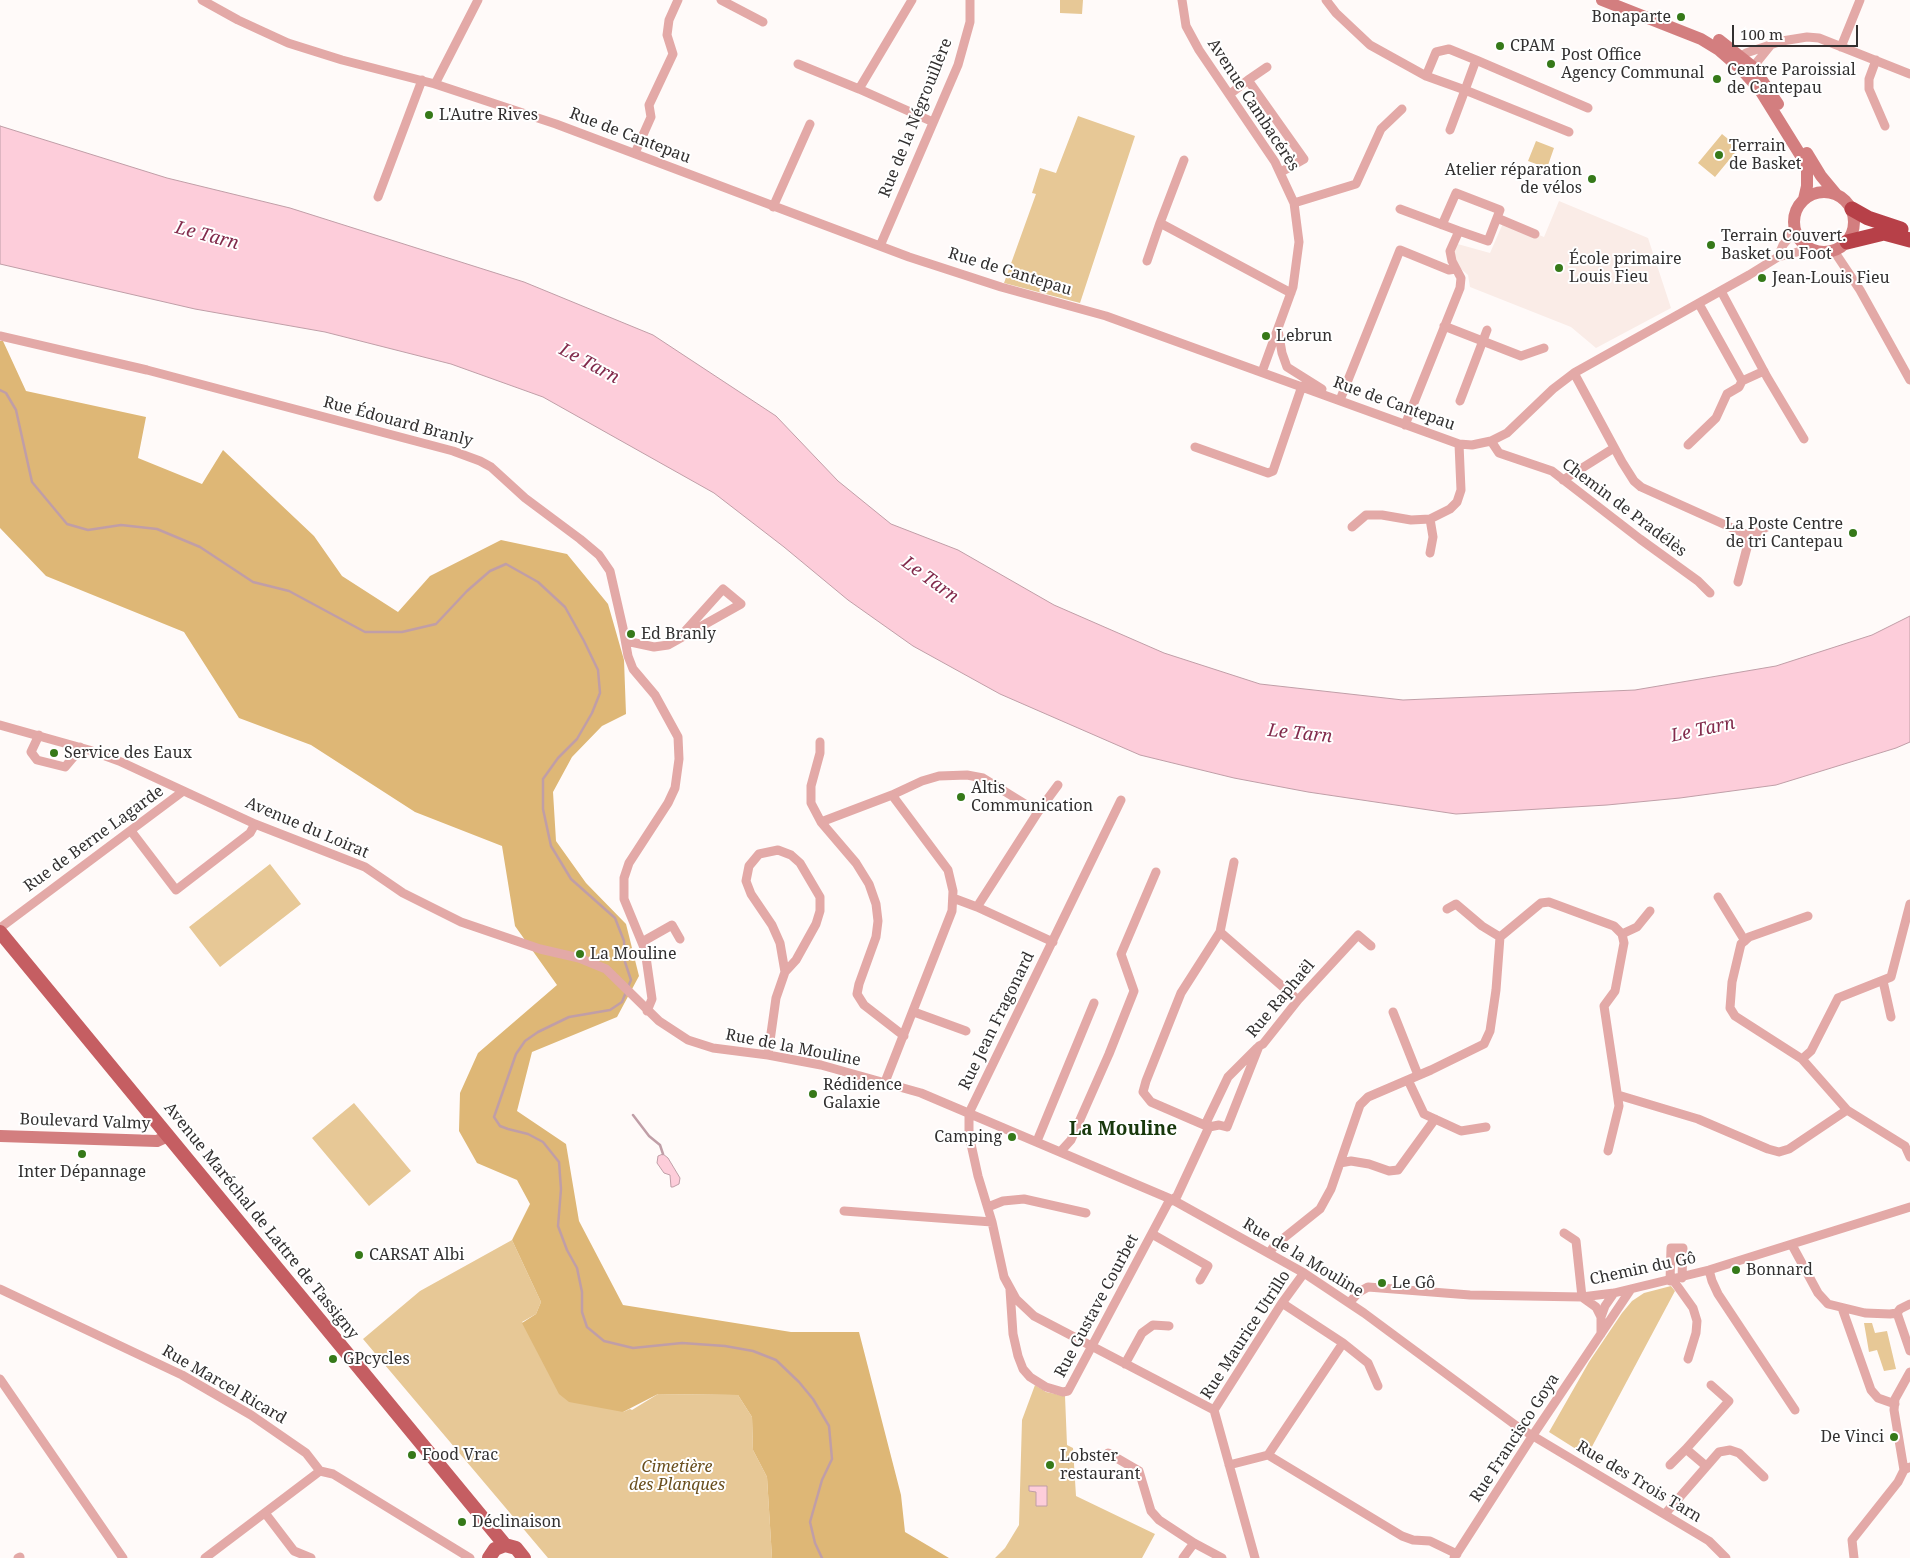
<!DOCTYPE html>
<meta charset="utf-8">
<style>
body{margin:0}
#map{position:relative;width:1910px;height:1558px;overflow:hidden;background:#fffaf9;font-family:"Noto Serif",serif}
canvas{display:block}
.scale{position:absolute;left:1732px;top:25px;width:126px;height:22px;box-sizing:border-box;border:2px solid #323030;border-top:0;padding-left:6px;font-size:15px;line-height:18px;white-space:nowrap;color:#323030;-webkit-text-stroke:4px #fff;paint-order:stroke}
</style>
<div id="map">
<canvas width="1910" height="1558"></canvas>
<div class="scale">100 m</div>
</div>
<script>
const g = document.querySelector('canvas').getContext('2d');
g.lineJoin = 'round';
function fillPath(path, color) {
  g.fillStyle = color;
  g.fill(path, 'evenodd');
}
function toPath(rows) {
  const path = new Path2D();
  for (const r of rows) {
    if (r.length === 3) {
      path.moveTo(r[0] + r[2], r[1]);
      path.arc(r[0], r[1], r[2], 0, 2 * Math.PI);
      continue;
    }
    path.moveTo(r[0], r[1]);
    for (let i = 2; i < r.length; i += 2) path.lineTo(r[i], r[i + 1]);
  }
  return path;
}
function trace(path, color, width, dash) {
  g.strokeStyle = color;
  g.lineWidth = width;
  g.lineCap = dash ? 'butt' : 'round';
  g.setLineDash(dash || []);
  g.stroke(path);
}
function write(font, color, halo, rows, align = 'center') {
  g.font = font + ' "Noto Serif",serif';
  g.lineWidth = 4;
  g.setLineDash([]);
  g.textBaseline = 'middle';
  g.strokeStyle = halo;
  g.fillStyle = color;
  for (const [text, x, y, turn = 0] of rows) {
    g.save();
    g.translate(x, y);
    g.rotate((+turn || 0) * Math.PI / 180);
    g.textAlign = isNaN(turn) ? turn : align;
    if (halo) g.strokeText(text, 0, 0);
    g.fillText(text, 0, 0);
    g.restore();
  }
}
fillPath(toPath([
 [1559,201,1648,238,1671,308,1596,348,1571,327,1470,287,1468,275,1452,261,1454,243,1490,253,1504,221,1544,237]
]), '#faece7');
fillPath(toPath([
 [1060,0,1083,0,1082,14,1060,13],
 [1078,116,1135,136,1080,303,1004,283,1036,194,1032,193,1040,168,1056,173],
 [1722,134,1739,148,1715,177,1698,163],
 [1536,141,1554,148,1547,168,1528,161],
 [270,864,301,904,220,967,189,927],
 [354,1103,411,1171,369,1206,312,1138],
 [512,1240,541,1302,536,1314,522,1322,623,1412,630,1409,632,1410,658,1394,738,1395,752,1417,753,1450,767,1477,772,1558,548,1558,363,1339,420,1291],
 [1671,1286,1675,1291,1587,1456,1549,1432,1589,1362,1622,1313,1632,1301,1644,1293],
 [1864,1323,1872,1323,1875,1333,1887,1331,1896,1369,1884,1371,1877,1350,1869,1352],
 [1035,1385,1046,1392,1065,1396,1067,1445,1073,1448,1076,1496,1155,1534,1142,1558,995,1558,1005,1548,1019,1525,1022,1420]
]), '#e7c896');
fillPath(toPath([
 [0,341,3,341,26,391,146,417,138,458,202,484,223,450,314,536,342,576,398,612,430,576,501,540,567,554,608,604,624,660,626,714,602,726,572,757,553,792,556,841,586,883,626,924,639,976,617,1017,532,1052,517,1111,566,1144,579,1221,623,1305,791,1332,859,1332,901,1495,905,1532,949,1558,772,1558,767,1477,753,1450,752,1417,738,1395,658,1394,623,1412,569,1402,559,1394,522,1323,536,1314,541,1302,512,1240,530,1204,517,1180,477,1163,459,1131,460,1093,478,1053,557,985,515,926,502,846,415,812,311,745,239,718,184,632,46,576,0,528]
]), '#deb776');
const water = toPath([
 [0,126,167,178,290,208,524,282,653,335,776,416,838,481,891,524,958,550,1054,605,1164,653,1260,684,1403,700,1635,690,1776,666,1872,635,1910,616,1910,742,1896,748,1776,785,1680,798,1607,805,1456,814,1308,792,1234,778,1140,755,1000,694,913,646,848,600,784,547,714,493,543,397,451,364,325,332,195,309,0,264,0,126],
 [663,1154,668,1158,680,1178,679,1184,673,1187,671,1187,670,1175,664,1173,657,1163,658,1156,663,1154],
 [1029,1486,1047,1486,1047,1506,1036,1506,1036,1492,1029,1491,1029,1486]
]);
fillPath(water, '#fdcdda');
trace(water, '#c09ea7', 1);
trace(toPath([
 [0,390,6,393,16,410,32,482,67,524,88,530,121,525,157,529,200,547,253,582,289,591,365,632,402,632,436,624,467,591,490,571,506,564,538,582,565,607,584,641,598,670,600,693,592,713,577,739,558,758,543,779,543,809,551,846,571,879,615,918,624,941,625,962,631,980,628,987],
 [626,992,622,1002,610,1010,569,1017,538,1032,525,1041,516,1054,494,1117,500,1126,508,1129,528,1134,543,1142,559,1162,561,1189,558,1226,567,1250,577,1268,582,1292,582,1312,587,1327,604,1341,633,1348,682,1343,725,1346,753,1351,776,1360,799,1382,813,1399,829,1426,832,1459,822,1480,810,1522,815,1543,822,1558],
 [633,1115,649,1136,660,1145,663,1154]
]), '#c09ea7', 2.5);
trace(toPath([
 [202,0,238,20,288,43,342,60,435,84,556,124,909,257,1001,287,1106,316,1459,444,1472,445,1491,441,1507,433,1553,389,1574,373,1749,275,1778,257,1809,249],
 [721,0,763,22],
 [912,0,859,89,933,122],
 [1182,0,1186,26,1199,50,1275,162,1294,203,1299,242,1293,287,1262,372],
 [1326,0,1336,13,1370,45,1426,76,1465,90,1476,60,1449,49,1436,52,1426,76],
 [1841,47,1860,0],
 [1476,60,1588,108],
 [1876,60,1869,79,1869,89,1885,126],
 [1743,62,1741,56,1746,53,1782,41,1807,37,1819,38,1910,74],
 [798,64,859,89],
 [1748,66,1753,67,1770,46],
 [1248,80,1267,67],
 [435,84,478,0],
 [1230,94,1248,80,1304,159,1281,172],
 [1450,130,1465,90,1569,132],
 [635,153,651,117,649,105,673,54,667,35,669,20,678,0],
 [1184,160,1160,223,1291,293],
 [378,197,422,80],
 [1294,203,1356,184,1381,129,1402,109],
 [773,207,810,124],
 [1400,209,1459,231,1450,251,1452,261,1461,278,1460,288,1405,425],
 [1497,218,1535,234],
 [1442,225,1456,193,1500,210,1488,241,1459,231],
 [880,246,958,65,970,22,970,0],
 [1834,251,1860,290,1910,380],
 [1778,257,1783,245,1795,230],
 [1147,261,1160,223],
 [1721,291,1767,377,1804,439],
 [1699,304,1742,381],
 [1444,326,1521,356,1544,348],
 [1278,330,1282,353,1287,367,1322,389],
 [0,336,147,370,453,451,480,461,491,467,525,498,580,539,599,555,610,571,623,628,628,656,633,669,655,695,678,737,679,759,675,788,668,803,629,863,624,878,624,899,645,950,652,999,647,1011],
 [1574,373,1622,462,1634,481,1641,487,1750,536,1774,523],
 [1340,400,1400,250,1449,270,1456,269],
 [1460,401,1487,330],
 [1491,441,1499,453,1552,471,1640,539,1698,581,1710,593],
 [1688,445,1716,418,1727,394,1739,387,1742,381,1764,371],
 [1195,447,1268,473,1273,471,1302,386],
 [1563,480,1614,448],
 [1430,519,1433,537,1430,553],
 [1352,527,1366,515,1382,515,1411,520,1430,519,1450,509,1457,502,1461,490,1459,444],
 [1738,582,1750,536],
 [626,641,654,647,668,645,741,604,723,589,678,639],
 [0,725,89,750,119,761,255,824,365,867,403,893,461,922,540,949,579,958,606,969,659,1021,688,1040,713,1048,768,1055,821,1065,921,1093,1173,1200,1304,1273,1364,1313,1518,1427,1699,1535,1709,1541,1726,1558],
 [39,735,31,752,37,760,65,767,76,754,80,747],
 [820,742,820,753,811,786,811,803,821,822,856,863,869,884,876,904,878,921,876,937,859,984,857,994,864,1005,904,1036],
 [1121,800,969,1113,969,1135,978,1176,992,1222,1004,1277,1016,1299,1034,1316,1214,1410],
 [821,822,892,795,922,781,939,776,967,775,983,778,1038,812],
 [131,831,176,890,250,833,255,824],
 [1718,897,1745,941],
 [953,898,977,907,1053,942],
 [977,907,1038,812,1058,785],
 [1447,909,1456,904,1482,926,1500,937],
 [1808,916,1749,937,1741,944,1732,982,1730,1008,1735,1016,1802,1059,1847,1110,1905,1146,1910,1157],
 [0,928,182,792],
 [1220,932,1298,1000],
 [1622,934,1637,927,1650,911],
 [642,942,672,925,680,939],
 [1883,981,1891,1017],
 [914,1012,966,1031],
 [1393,1012,1418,1075],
 [768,1055,776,998,785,972,796,960,816,924,820,911,820,897,800,863,791,855,778,850,759,854,749,866,746,881,751,894,772,925,780,943,785,972],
 [1802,1059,1811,1051,1838,998,1891,977,1910,904],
 [1408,1080,1424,1114,1461,1131,1486,1127],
 [885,1082,952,911,953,891,948,870,892,795],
 [1618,1095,1698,1119,1768,1149,1779,1152,1789,1149,1847,1110],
 [1205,1125,1228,1077,1257,1048],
 [1209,1127,1151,1102,1143,1092,1146,1081,1181,993,1220,932,1234,862],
 [1037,1141,1094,1003],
 [1061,1151,1071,1140,1109,1054,1134,991,1121,954,1156,872],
 [1340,1163,1351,1161,1369,1164,1389,1171,1398,1170,1435,1119],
 [988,1207,1003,1201,1024,1199,1086,1213],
 [844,1211,992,1222],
 [1564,1233,1576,1241,1582,1297,1596,1307,1601,1317,1601,1334],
 [1152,1234,1208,1266,1200,1280],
 [1792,1245,1818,1293,1828,1304,1865,1313,1890,1314,1897,1313,1900,1309,1910,1304],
 [1269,1253,1275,1245,1320,1209,1331,1189,1360,1105,1368,1097,1431,1070,1484,1044,1490,1031,1496,990,1500,937,1541,903,1549,902,1614,926,1622,934,1624,943,1615,991,1604,1006,1619,1106,1608,1151],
 [1709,1270,1712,1281,1718,1294,1795,1410],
 [1673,1280,1693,1308,1697,1321,1696,1333,1688,1359],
 [1670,1281,1671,1248,1683,1248,1682,1278],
 [0,1289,182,1375,251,1415,306,1453,320,1471,333,1474,470,1558],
 [1010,1290,1013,1334,1018,1356,1023,1369,1030,1377,1046,1387,1063,1392,1068,1391,1168,1203,1177,1196,1209,1127,1219,1125,1227,1127,1259,1046,1263,1044,1298,1000,1358,935,1371,946],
 [1282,1303,1343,1343,1368,1363,1378,1386],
 [1349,1303,1359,1292,1368,1287,1470,1295,1582,1297,1614,1293,1709,1270,1910,1207],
 [1842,1308,1871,1390,1878,1398,1895,1404],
 [1897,1313,1910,1351],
 [1601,1317,1605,1306,1614,1293],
 [1125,1364,1142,1333,1153,1325,1169,1326],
 [0,1379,123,1558],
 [1108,1453,1139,1471,1151,1511,1159,1520,1194,1543,1222,1558],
 [1268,1455,1343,1343],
 [1229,1465,1268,1455,1402,1536,1413,1540,1430,1541,1457,1554],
 [1670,1465,1686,1449],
 [1706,1466,1686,1449,1729,1401,1711,1385],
 [1904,1470,1894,1410,1895,1399,1910,1372],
 [265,1513,294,1551,311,1558],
 [1665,1514,1719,1452,1730,1450,1739,1453,1764,1477],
 [18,1558,20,1557],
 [205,1558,320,1471],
 [1183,1558,1194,1543],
 [1255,1558,1214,1410,1282,1303,1304,1273],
 [1454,1558,1535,1432,1631,1289],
 [1854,1558,1852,1540,1898,1482,1904,1470,1910,1467]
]), '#e3a9a7', 9);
trace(toPath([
 [1602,0,1701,39,1719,50,1742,70,1760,90,1801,156,1807,170,1807,186,1804,199],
 [1719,40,1753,67,1778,104],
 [1807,153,1821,176,1836,194],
 [1824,222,30],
 [0,1136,157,1141,168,1136]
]), '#d37e7f', 12);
trace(toPath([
 [0,932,505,1545],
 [489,1558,495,1549,505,1545,516,1548,524,1558]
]), '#c55e62', 14);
trace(toPath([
 [1852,209,1868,218,1901,229],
 [1847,242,1884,233,1910,240]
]), '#b74048', 15);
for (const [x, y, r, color] of [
 [1681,17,5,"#367919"],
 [1500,46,5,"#367919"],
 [1551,64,5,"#367919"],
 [1717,79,5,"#367919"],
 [429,115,5,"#367919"],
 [1719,155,5,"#367919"],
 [1592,179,5,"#367919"],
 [1711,245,5,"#367919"],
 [1559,268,5,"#367919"],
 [1762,278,5,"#367919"],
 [1266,336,5,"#367919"],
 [1853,533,5,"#367919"],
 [631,634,5,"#367919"],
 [54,753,5,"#367919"],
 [961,797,5,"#367919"],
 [580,954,5,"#367919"],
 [813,1094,5,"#367919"],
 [1012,1137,5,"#367919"],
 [82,1154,5,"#367919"],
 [359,1255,5,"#367919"],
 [1736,1270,5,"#367919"],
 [1382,1283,5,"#367919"],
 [333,1359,5,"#367919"],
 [1894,1437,5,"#367919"],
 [412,1455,5,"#367919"],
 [1050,1465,5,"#367919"],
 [462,1522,5,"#367919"]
]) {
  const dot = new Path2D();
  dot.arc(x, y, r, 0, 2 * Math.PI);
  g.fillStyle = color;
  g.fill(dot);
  trace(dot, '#fff', 2);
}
write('16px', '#323030', '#fff', [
 ["Bonaparte",1671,17,"right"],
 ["CPAM",1510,46],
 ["Post Office",1561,55],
 ["Agency Communal",1561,73],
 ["Centre Paroissial",1727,70],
 ["de Cantepau",1727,88],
 ["L'Autre Rives",439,115],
 ["Terrain",1729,146],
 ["de Basket",1729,164],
 ["Atelier réparation",1582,170,"right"],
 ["de vélos",1582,188,"right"],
 ["Terrain Couvert.",1721,236],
 ["Basket ou Foot",1721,254],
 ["École primaire",1569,259],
 ["Louis Fieu",1569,277],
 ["Jean-Louis Fieu",1772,278],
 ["Lebrun",1276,336],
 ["La Poste Centre",1843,524,"right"],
 ["de tri Cantepau",1843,542,"right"],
 ["Ed Branly",641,634],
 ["Service des Eaux",64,753],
 ["Altis",971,788],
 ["Communication",971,806],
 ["La Mouline",590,954],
 ["Rédidence",823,1085],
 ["Galaxie",823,1103],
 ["Camping",1002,1137,"right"],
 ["Inter Dépannage",82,1172,"center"],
 ["CARSAT Albi",369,1255],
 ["Bonnard",1746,1270],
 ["Le Gô",1392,1283],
 ["GPcycles",343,1359],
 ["De Vinci",1884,1437,"right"],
 ["Food Vrac",422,1455],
 ["Lobster",1060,1456],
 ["restaurant",1060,1474],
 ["Déclinaison",472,1522]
], 'left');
write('16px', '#323030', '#fff', [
 ["Avenue Cambacérès",1253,105,57],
 ["Rue de la Négrouillère",916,118,-68],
 ["Rue de Cantepau",630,136,21],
 ["Rue de Cantepau",1010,272,17],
 ["Rue de Cantepau",1394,404,20],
 ["Rue Édouard Branly",398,422,15],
 ["Chemin de Pradélès",1624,508,37],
 ["Avenue du Loirat",307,828,23],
 ["Rue de Berne Lagarde",94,839,-36],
 ["Rue Raphaël",1281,999,-50],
 ["Rue Jean Fragonard",997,1021,-64],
 ["Rue de la Mouline",793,1048,11],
 ["Boulevard Valmy",85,1122,2],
 ["Avenue Maréchal de Lattre de Tassigny",261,1221,51],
 ["Rue de la Mouline",1303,1258,31],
 ["Chemin du Gô",1643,1269,-12],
 ["Rue Gustave Courbet",1097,1306,-62],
 ["Rue Maurice Utrillo",1246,1335,-57],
 ["Rue Marcel Ricard",224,1385,30],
 ["Rue Francisco Goya",1515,1438,-57],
 ["Rue des Trois Tarn",1639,1482,31]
]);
write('italic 16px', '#6a4f1e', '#fff', [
 ["Cimetière",677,1467],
 ["des Planques",677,1485]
]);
write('italic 18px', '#822b4c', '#fff', [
 ["Le Tarn",207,236,15],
 ["Le Tarn",589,364,28],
 ["Le Tarn",930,580,36],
 ["Le Tarn",1703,730,-12],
 ["Le Tarn",1300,734,6]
]);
write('bold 19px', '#18380c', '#fff', [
 ["La Mouline",1123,1130]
]);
</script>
